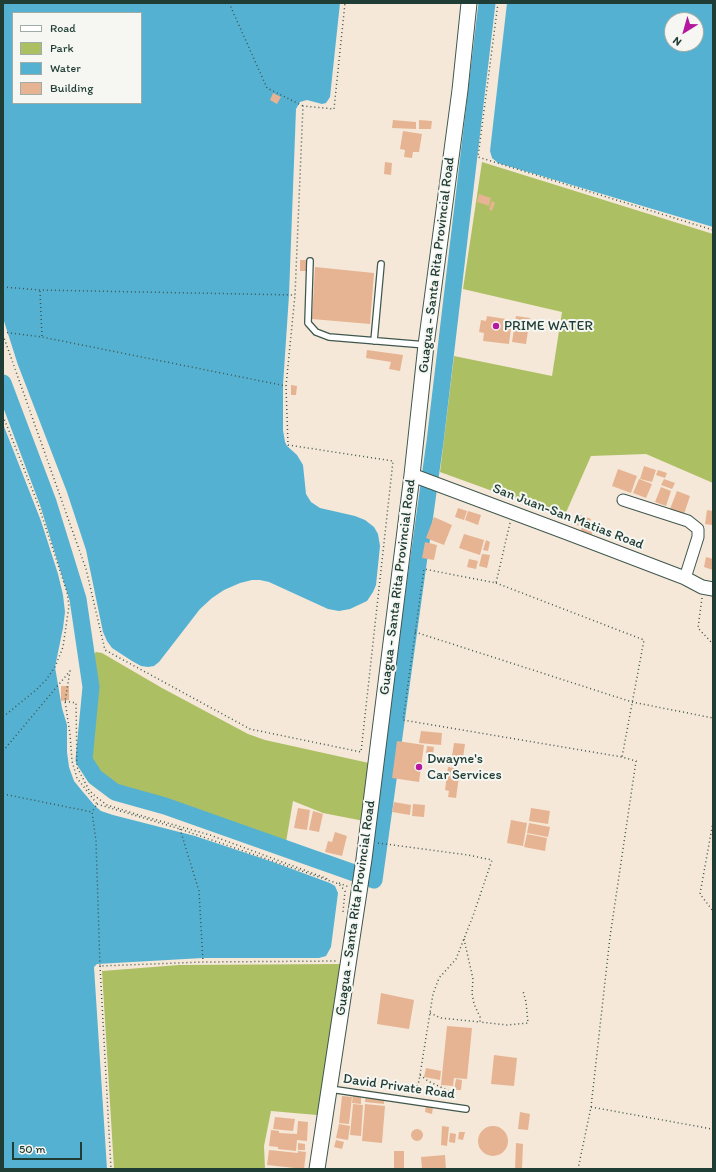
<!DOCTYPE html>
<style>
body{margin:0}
#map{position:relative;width:716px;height:1172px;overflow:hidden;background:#f5e8d8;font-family:Itim,sans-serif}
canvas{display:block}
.frame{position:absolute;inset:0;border:4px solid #1f3d34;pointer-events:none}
.legend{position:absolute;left:12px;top:12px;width:130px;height:92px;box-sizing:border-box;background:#f6f6f2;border:1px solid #a0aca6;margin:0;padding:5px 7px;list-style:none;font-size:12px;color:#1f3d34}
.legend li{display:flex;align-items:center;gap:8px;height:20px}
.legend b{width:20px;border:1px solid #a0aca6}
.north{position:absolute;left:664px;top:12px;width:40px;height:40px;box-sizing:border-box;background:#f6f6f2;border:1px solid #a0aca6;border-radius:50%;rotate:217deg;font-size:11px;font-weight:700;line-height:16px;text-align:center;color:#1f3d34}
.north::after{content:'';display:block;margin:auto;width:14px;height:18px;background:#b5179e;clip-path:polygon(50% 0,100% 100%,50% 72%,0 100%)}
.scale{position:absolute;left:12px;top:1142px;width:70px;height:18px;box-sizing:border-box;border:2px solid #1f3d34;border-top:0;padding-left:5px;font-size:12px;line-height:14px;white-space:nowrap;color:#1f3d34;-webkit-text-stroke:3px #f6f6f2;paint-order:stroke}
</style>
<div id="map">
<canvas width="716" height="1172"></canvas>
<div class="frame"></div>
<ul class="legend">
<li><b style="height:5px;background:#fff"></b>Road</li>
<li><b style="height:11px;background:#adbf63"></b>Park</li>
<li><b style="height:11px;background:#54b1d2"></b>Water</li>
<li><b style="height:11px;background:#e6b492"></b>Building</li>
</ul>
<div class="north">N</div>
<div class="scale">50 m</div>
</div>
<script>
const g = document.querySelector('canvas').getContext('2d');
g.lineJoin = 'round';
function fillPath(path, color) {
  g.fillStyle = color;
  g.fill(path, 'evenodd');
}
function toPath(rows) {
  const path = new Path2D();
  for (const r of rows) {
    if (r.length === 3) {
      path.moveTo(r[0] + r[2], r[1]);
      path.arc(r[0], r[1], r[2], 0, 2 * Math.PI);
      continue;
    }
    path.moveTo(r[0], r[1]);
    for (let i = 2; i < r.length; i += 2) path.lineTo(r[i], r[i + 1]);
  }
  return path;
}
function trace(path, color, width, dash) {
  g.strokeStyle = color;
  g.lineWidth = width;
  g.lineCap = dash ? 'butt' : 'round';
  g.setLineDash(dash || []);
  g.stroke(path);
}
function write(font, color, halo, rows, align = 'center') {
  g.font = font + ' Itim,sans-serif';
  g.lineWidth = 4;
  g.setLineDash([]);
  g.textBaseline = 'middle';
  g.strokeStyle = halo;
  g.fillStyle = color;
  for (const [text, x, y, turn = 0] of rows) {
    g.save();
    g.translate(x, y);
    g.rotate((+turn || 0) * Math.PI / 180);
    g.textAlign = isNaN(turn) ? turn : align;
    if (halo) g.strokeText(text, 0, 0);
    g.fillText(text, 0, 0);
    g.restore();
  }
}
fillPath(toPath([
 [482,162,713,234,713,483,646,454,591,456,564,517,440,472,454,356,552,376,562,312,463,289],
 [96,652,102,653,162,688,248,734,265,740,369,763,364,821,323,813,293,801,286,842,183,808,118,790,98,775,87,759,94,683,92,656],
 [342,964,317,1115,271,1111,264,1146,265,1169,114,1169,102,971,179,965]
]), '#adbf63');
fillPath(toPath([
 [3,3,340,3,330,97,326,103,322,104,307,100,300,102,296,109,289,295,283,385,283,430,285,442,287,446,297,455,303,465,306,494,311,502,320,508,355,516,365,520,374,527,378,534,380,546,376,585,373,592,367,601,350,609,339,611,328,609,269,582,260,580,252,580,240,583,224,590,212,598,200,609,159,662,154,666,148,667,141,666,132,661,112,648,107,641,103,632,86,550,67,492,18,365,3,318],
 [13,13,141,13,141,103,13,103],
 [507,3,713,3,713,227,498,163,492,158,490,151],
 [672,20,696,20,696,44,672,44],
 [3,424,41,521,58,574,63,595,65,612,63,628,55,667,62,708,67,725,67,752,69,767,74,781,83,792,95,806,101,811,113,815,195,836,273,862,330,883,335,886,338,893,331,947,326,956,319,958,203,958,97,964,94,967,107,1169,3,1169]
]), '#54b1d2');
trace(toPath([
 [3,383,48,502,78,599,91,687,84,760,95,777,115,792,165,806,374,880,435,442,487,3]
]), '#54b1d2', 17);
fillPath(toPath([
 [273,93,281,97,277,104,270,100],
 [393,120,416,122,416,129,392,128],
 [419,120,432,121,431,129,419,129],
 [403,131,422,134,419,152,413,152,412,158,404,157,405,150,400,149],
 [385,162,392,163,391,175,384,174],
 [479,194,491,198,489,206,477,202],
 [492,201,495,203,492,211,489,209],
 [300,260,309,260,309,271,300,271],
 [315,267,374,273,370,324,312,319],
 [487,316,512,320,509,344,483,341,484,333,479,332,481,320,486,321],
 [516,316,530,318,526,344,512,342],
 [367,350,403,355,400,371,389,369,391,362,366,358],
 [291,385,297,386,296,395,291,395],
 [644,466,656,470,652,482,640,479],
 [618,469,637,476,631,493,612,486],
 [658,470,667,473,665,478,656,475],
 [639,479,652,484,646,498,633,493],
 [664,479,675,483,672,489,661,485],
 [661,487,671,491,666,506,655,502],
 [677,491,690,496,684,514,670,509],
 [458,508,467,511,464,520,455,517],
 [707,510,713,511,712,525,705,524],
 [468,511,481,515,478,525,465,520],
 [578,514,591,519,588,529,593,531,591,537,580,533,582,527,574,524],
 [434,517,452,525,444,545,426,538],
 [464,534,484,540,480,555,459,548],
 [486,540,490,542,488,551,483,550],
 [425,542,437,545,434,560,422,558],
 [482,554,490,555,487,568,479,566],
 [706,557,713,559,713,570,704,567],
 [469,559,478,561,476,569,467,567],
 [61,686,69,686,69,700,61,701],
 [421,731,442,733,441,745,419,743],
 [397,741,424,745,419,782,392,778],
 [454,743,465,744,463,758,452,756],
 [427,746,434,747,433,754,426,753],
 [448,767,460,769,456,798,448,797,449,791,445,790],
 [394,802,411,805,410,815,392,812],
 [413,804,425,805,424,817,412,816],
 [298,808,310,810,307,830,294,828],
 [531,808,550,811,548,824,529,821],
 [313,811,323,814,319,832,309,830],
 [511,820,527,823,523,846,507,843],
 [529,823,550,827,548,837,527,833],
 [335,832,347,836,342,856,325,852,328,841,332,842],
 [527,834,547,838,545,851,524,847],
 [381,993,414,1000,409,1029,377,1024],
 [447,1026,472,1028,467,1079,454,1078,453,1086,441,1085],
 [494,1055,517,1058,514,1086,491,1084],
 [426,1068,441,1071,440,1080,424,1077],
 [456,1079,462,1080,461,1090,454,1090],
 [353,1094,361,1095,361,1104,352,1103],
 [366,1095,384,1098,384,1104,365,1102],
 [342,1096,352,1097,349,1124,339,1123],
 [353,1104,363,1105,361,1136,350,1135],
 [365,1104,385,1106,382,1143,362,1141],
 [426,1105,433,1107,432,1114,425,1112],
 [520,1112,530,1114,528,1130,518,1129],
 [275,1117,295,1119,293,1131,273,1129],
 [298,1121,308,1122,307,1141,297,1140,296,1151,278,1149,278,1147,269,1146,271,1130,279,1131,279,1133,297,1134],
 [339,1124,350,1126,348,1140,336,1138],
 [442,1126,449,1127,447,1146,441,1145],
 [493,1141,15],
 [417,1135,6],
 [459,1132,465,1132,463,1140,458,1139],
 [450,1133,456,1134,455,1143,449,1142],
 [336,1140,344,1142,342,1149,334,1147],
 [298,1143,305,1144,305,1150,298,1150],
 [516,1143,523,1144,522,1169,515,1169],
 [269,1150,298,1153,298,1151,306,1152,304,1169,267,1165],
 [394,1151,404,1151,404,1169,394,1169],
 [445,1155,446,1169,422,1169,421,1157]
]), '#e6b492');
const service = toPath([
 [310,261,308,323,316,332,329,337,426,345],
 [374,341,381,264],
 [330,1089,466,1109]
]);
const minor = toPath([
 [623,500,688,521,698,529,698,537,685,578]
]);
const tertiary = toPath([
 [412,475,567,533,685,578,702,587,713,589]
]);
const secondary = toPath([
 [317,1169,364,859,412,475,426,345,460,90,469,3]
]);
trace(service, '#3f574d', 8);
trace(minor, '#3f574d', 13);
trace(tertiary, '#3f574d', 15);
trace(secondary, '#3f574d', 17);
trace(toPath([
 [229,3,267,88,303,106],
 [498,3,478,157,713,230],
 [3,287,40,290,295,295],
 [40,291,42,337],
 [3,332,42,337,286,386],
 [3,335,86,569,105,650,250,729,361,752,393,461,288,445,286,386,295,295,303,106,334,109,345,3],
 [3,416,38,504,67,592,69,606,63,647,55,667,46,680,36,690,3,717],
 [510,523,496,583,424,569,403,720,622,757,636,761,610,937,591,1107,578,1169],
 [496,583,644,640,622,757],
 [702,598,698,628,713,644],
 [415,632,632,702,713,718],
 [65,701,76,703,77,767,89,790,95,796,107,805,139,815,210,835,328,879],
 [3,751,70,671,65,701,70,734,72,761,77,778,97,804,92,812,96,841,100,966,203,962,337,961],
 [3,794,92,812],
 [97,804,180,829,339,884,345,891,343,912],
 [713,822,700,894,713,911],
 [180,829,199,891,203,962],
 [378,843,468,855,492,860,473,916,456,959,439,978,433,994,419,1081,415,1092,416,1094],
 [339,883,349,887],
 [464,939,473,979,472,993,474,1004,480,1017,480,1022,507,1025,528,1023,526,1002,523,991],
 [100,966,111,1169],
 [430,1013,441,1018,480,1022],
 [420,1075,428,1081,451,1092,448,1100],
 [591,1107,712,1129]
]), '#3f574d', 1.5, [1, 3]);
trace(service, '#fff', 5.5);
trace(minor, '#fff', 11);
trace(tertiary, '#fff', 13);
trace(secondary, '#fff', 15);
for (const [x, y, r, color] of [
 [496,326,4,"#b5179e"],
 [419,767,4,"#b5179e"]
]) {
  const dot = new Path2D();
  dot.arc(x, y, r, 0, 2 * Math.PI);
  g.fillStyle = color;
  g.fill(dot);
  trace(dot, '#f6f6f2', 1.5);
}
write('14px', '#1f3d34', '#f6f6f2', [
 ["Guagua - Santa Rita Provincial Road",437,265,-83],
 ["San Juan-San Matias Road",568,517,21],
 ["Guagua - Santa Rita Provincial Road",398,587,-83],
 ["Guagua - Santa Rita Provincial Road",356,908,-82],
 ["David Private Road",399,1087,8]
]);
write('14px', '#1f3d34', '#f6f6f2', [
 ["PRIME WATER",504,326],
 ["Dwayne's",427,759],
 ["Car Services",427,775]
], 'left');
</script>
